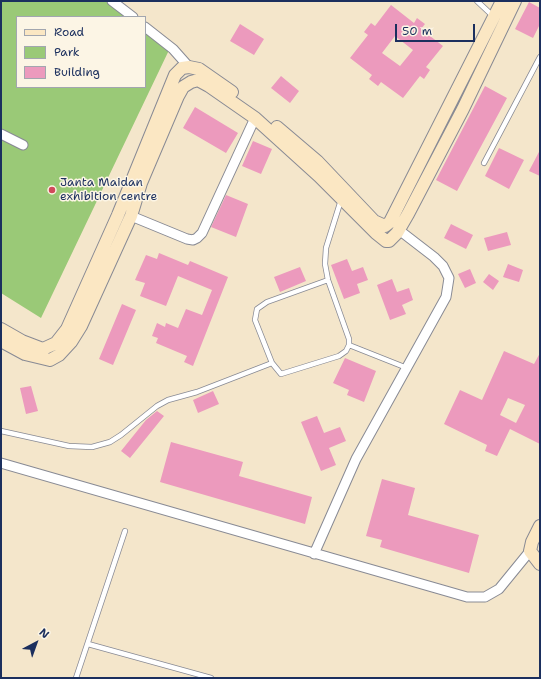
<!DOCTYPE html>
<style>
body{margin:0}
#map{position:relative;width:541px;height:679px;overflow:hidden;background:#f4e6cb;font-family:"Shantell Sans",sans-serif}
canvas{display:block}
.frame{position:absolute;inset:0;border:2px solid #1b2f5e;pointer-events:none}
.legend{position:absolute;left:16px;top:16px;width:130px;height:72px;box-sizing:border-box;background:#fcf5e5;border:1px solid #a2a6af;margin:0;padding:5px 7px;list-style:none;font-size:12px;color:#1b2f5e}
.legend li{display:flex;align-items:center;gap:8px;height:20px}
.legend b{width:20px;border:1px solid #a2a6af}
.north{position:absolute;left:16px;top:623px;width:40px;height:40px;-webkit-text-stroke:3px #fcf5e5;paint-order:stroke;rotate:41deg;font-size:11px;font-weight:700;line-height:16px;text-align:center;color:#1b2f5e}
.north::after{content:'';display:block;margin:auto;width:14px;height:18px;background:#1b2f5e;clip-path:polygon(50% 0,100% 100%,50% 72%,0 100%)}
.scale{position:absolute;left:395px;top:24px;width:80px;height:18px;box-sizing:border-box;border:2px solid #1b2f5e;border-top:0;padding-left:5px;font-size:12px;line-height:14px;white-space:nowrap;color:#1b2f5e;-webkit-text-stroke:3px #fcf5e5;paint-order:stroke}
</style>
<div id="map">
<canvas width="541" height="679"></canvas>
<div class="frame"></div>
<ul class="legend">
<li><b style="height:5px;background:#fbe7c3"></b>Road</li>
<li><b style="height:11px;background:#9ac977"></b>Park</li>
<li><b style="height:11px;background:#ec9abd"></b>Building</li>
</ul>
<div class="north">N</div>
<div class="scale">50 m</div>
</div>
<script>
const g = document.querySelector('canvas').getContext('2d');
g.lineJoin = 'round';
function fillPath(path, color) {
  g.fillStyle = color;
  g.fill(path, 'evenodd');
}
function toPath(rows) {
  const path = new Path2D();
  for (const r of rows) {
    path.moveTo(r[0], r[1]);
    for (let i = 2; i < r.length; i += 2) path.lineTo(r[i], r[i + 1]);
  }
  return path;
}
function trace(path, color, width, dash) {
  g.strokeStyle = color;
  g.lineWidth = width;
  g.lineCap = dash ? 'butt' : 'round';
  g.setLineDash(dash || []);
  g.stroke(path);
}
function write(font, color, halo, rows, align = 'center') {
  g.font = font + ' "Shantell Sans",sans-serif';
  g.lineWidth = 3;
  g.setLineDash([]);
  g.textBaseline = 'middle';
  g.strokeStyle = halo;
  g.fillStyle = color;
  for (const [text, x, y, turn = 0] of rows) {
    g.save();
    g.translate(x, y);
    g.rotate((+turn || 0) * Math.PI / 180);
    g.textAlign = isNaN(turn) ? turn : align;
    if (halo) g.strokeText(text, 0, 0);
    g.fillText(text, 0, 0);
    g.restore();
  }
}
fillPath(toPath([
 [1,1,107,1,129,17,17,17,17,87,145,87,145,29,170,48,41,318,1,293]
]), '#9ac977');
fillPath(toPath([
 [529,2,540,8,540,24,533,38,515,29],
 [391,5,414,23,417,18,425,24,421,29,443,46,426,67,430,70,424,79,420,76,403,98,381,82,378,86,369,79,372,75,350,58,368,35,364,32,371,23,375,26],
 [395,36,413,50,400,66,382,53],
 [240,24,264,39,254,55,230,41],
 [281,76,299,91,290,103,271,88],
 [485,86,507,98,457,191,436,180],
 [195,107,238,133,226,153,183,128],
 [253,141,272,149,261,174,242,166],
 [499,148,524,160,509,189,485,176],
 [540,150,540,176,529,171],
 [226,195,248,204,236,237,211,227],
 [451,224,473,235,466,249,444,238],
 [507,232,511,245,488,251,484,238],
 [159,253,188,265,190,261,228,277,193,366,184,362,187,356,156,343,158,338,152,336,157,323,165,327,166,323,178,328,186,309,202,315,212,290,178,276,166,306,140,296,145,283,135,280,146,255,157,259],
 [347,259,352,271,363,267,368,280,357,284,360,293,344,299,331,265],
 [508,264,523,270,519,282,503,277],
 [300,267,306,281,280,292,274,277],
 [470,269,476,283,465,288,458,274],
 [489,274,499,281,493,290,483,282],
 [392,279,397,292,409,288,413,300,402,305,406,314,390,320,377,285],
 [122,304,136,310,113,365,99,359],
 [504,351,534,364,540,353,540,444,510,429,497,456,485,451,487,445,444,424,460,390,482,400],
 [508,398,525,405,516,423,500,415],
 [345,358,376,371,364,402,347,395,349,390,333,383],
 [31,386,38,411,26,414,20,388],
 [213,391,219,404,198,413,193,400],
 [157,411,164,416,130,458,121,451,146,420],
 [317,416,324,433,340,427,346,441,329,448,336,465,321,471,301,422],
 [171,442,243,462,239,476,312,497,305,524,160,482],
 [382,479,415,488,408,515,479,535,469,573,380,547,382,540,366,536]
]), '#ec9abd');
const lane = toPath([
 [477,1,493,16],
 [484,163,540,57],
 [328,280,267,302,257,309,255,320,272,363,281,374,339,356,346,351,349,345,349,339,328,280,325,264,326,248,341,200],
 [349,345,407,368],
 [1,431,69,446,92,447,110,442,121,435,157,406,168,400,197,392,272,363],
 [88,644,211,678],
 [76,678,125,531]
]);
const street = toPath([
 [112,1,133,17],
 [145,27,173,49,189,67],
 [1,134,23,145],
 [131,216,187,239,193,240,197,238,202,233,255,118],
 [1,463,467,597,485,597,499,589,530,551],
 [314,554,356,459,446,297,449,278,443,266,434,257,399,230]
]);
const secondary = toPath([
 [277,127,317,161,374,221,385,226,390,222,502,1],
 [1,329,22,341,43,349,56,343,67,329,118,215,175,75,182,68,189,67,199,69,232,92],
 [1,341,25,354,50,360,59,355,71,342,81,326,131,216,141,183,178,96,183,87,191,82,198,80,209,86,255,118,319,176,376,233,386,241,389,241,397,233,408,214,463,109,515,1],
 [540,526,532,542,530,551,540,564]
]);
trace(lane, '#888a94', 6);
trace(street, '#888a94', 11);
trace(secondary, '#888a94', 14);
trace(lane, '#fff', 4.5);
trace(street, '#fff', 9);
trace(secondary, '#fbe7c3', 12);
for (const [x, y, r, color] of [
 [52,190,4,"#d1495b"]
]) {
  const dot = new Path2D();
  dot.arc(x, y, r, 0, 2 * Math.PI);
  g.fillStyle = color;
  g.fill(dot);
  trace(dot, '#fcf5e5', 1.5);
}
write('12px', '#1b2f5e', '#fcf5e5', [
 ["Janta Maidan",60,183],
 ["exhibition centre",60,197]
], 'left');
</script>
